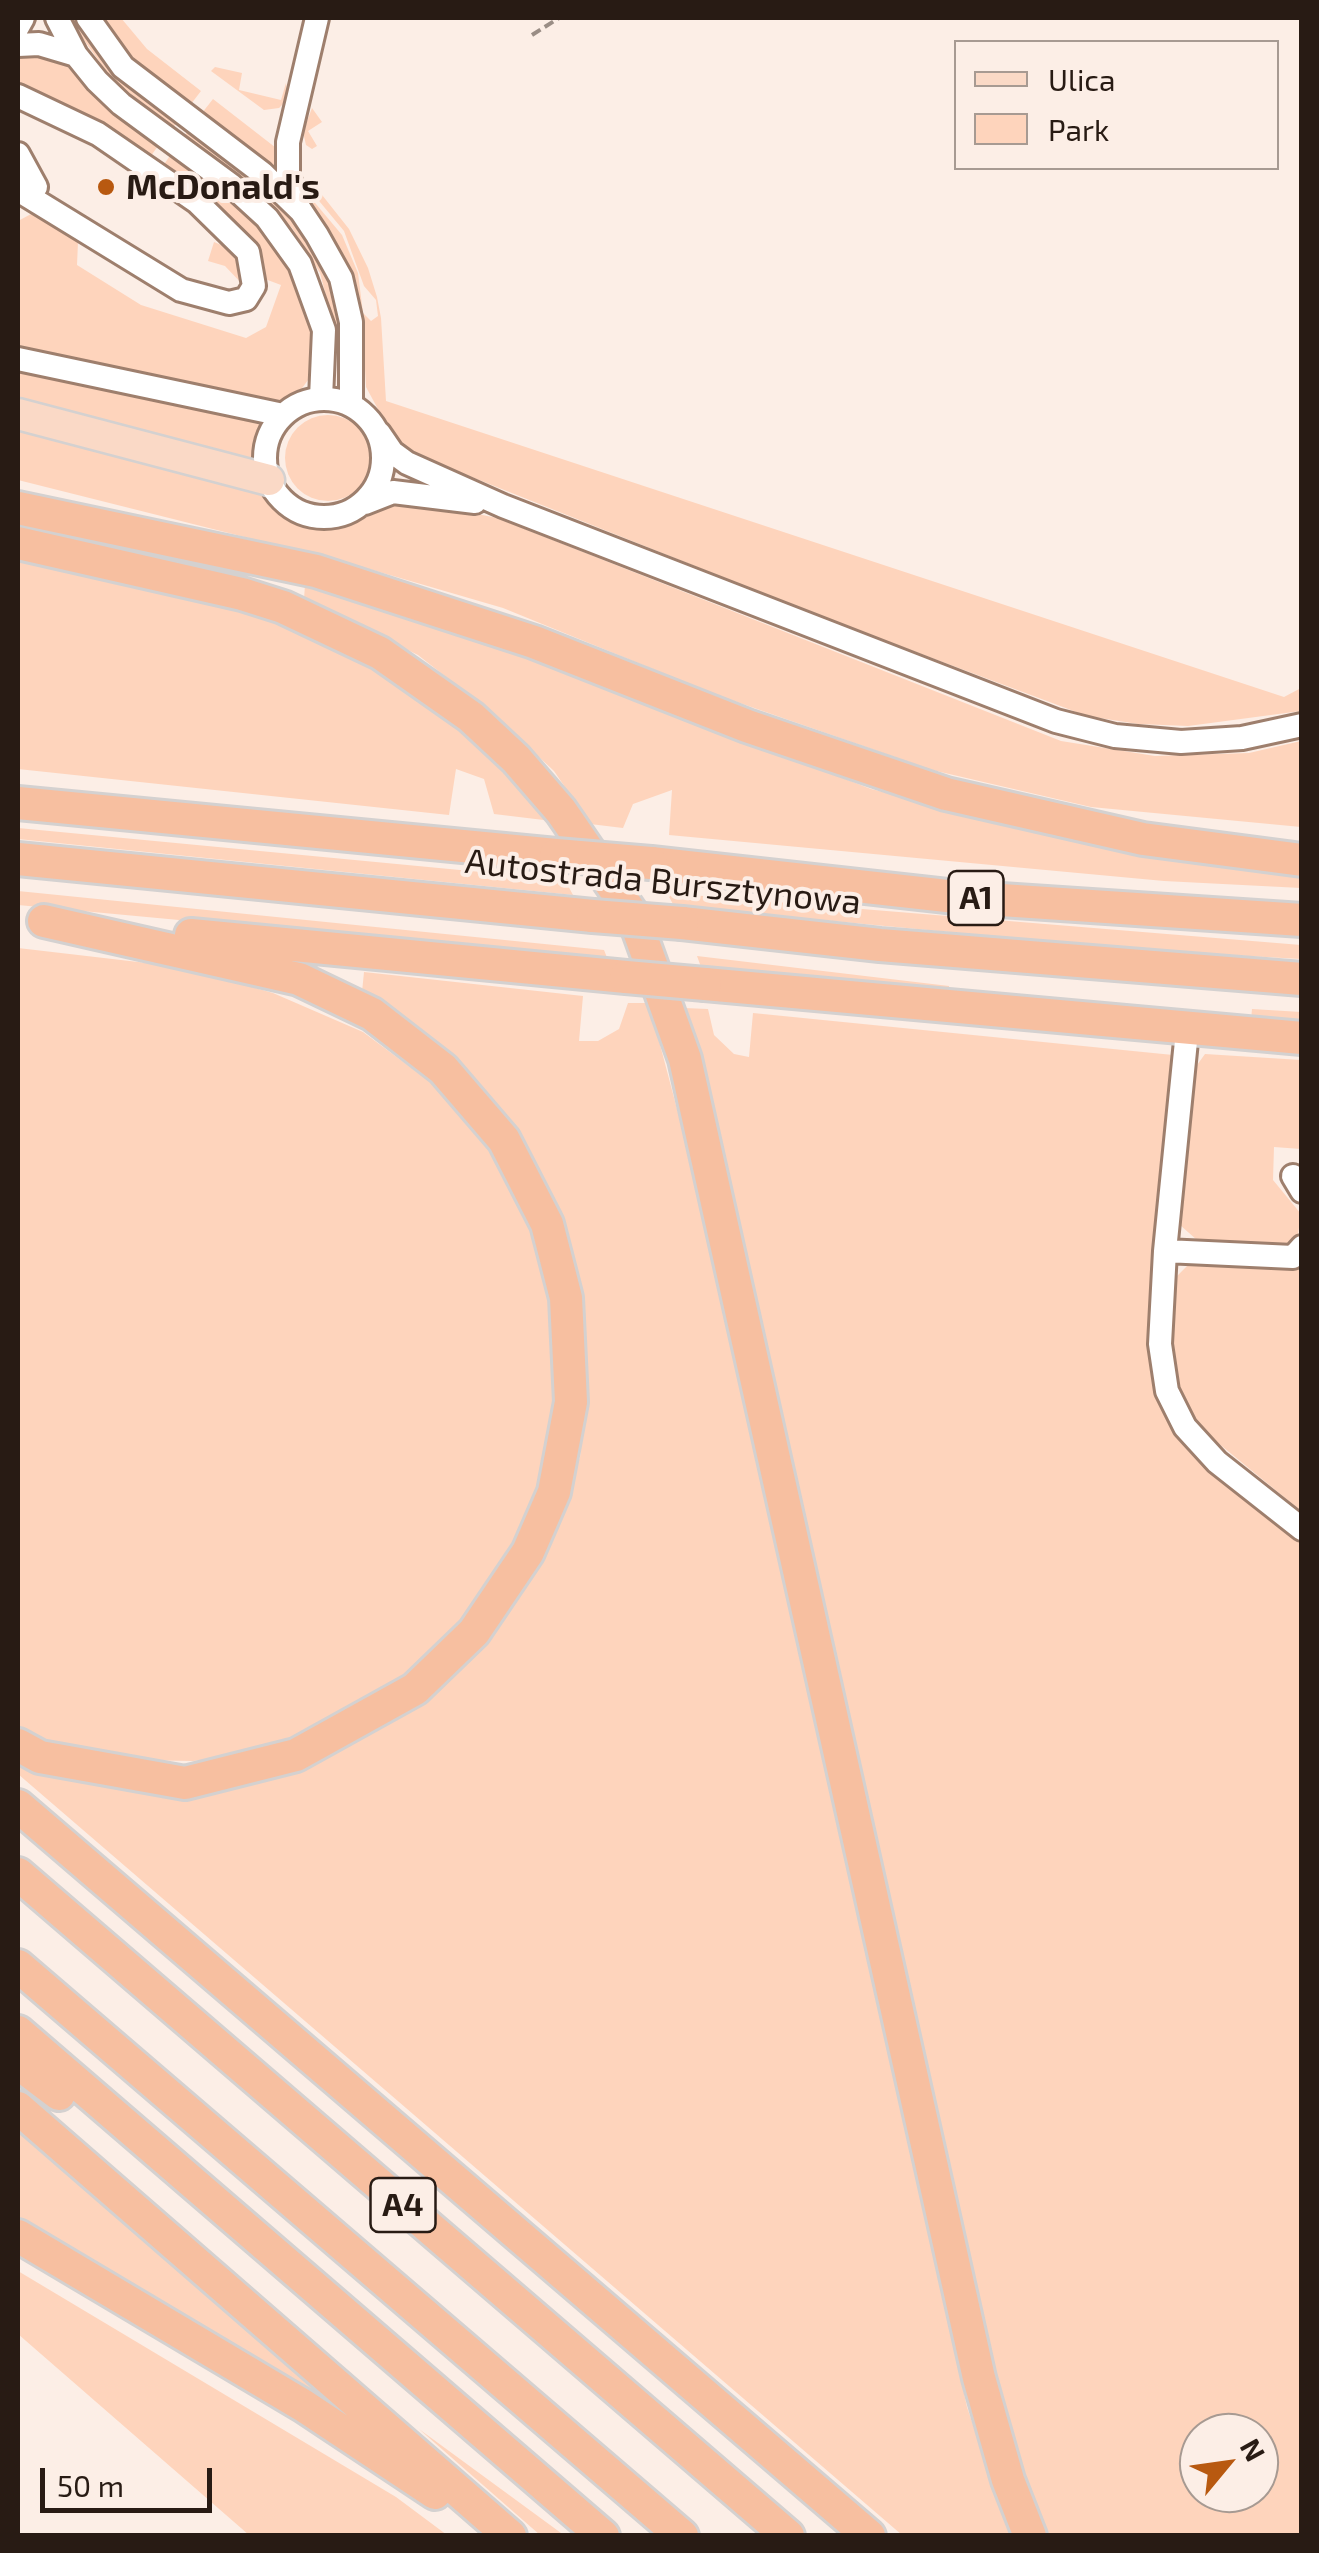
<!DOCTYPE html>
<style>
body{margin:0}
#map{position:relative;width:1319px;height:2553px;overflow:hidden;background:#fceee6;font-family:"Exo 2",sans-serif}
canvas{display:block}
.frame{position:absolute;inset:0;border:20px solid #281b14;pointer-events:none}
.legend{position:absolute;left:954px;top:40px;width:325px;height:130px;box-sizing:border-box;background:#fceee6;border:2px solid #a79a92;margin:0;padding:12px 18px;list-style:none;font-size:30px;color:#281b14}
.legend li{display:flex;align-items:center;gap:20px;height:50px}
.legend b{width:50px;border:2px solid #a79a92}
.north{position:absolute;left:1179px;top:2413px;width:100px;height:100px;box-sizing:border-box;background:#fceee6;border:2px solid #a79a92;border-radius:50%;rotate:61deg;font-size:28px;font-weight:700;line-height:40px;text-align:center;color:#281b14}
.north::after{content:'';display:block;margin:auto;width:35px;height:45px;background:#b85910;clip-path:polygon(50% 0,100% 100%,50% 72%,0 100%)}
.scale{position:absolute;left:40px;top:2468px;width:172px;height:45px;box-sizing:border-box;border:5px solid #281b14;border-top:0;padding-left:12px;font-size:30px;line-height:35px;white-space:nowrap;color:#281b14;-webkit-text-stroke:8px #fceee6;paint-order:stroke}
</style>
<div id="map">
<canvas width="1319" height="2553"></canvas>
<div class="frame"></div>
<ul class="legend">
<li><b style="height:12px;background:#fad9c6"></b>Ulica</li>
<li><b style="height:28px;background:#fed4bc"></b>Park</li>
</ul>
<div class="north">N</div>
<div class="scale">50 m</div>
</div>
<script>
const g = document.querySelector('canvas').getContext('2d');
g.lineJoin = 'round';
function fillPath(path, color) {
  g.fillStyle = color;
  g.fill(path, 'evenodd');
}
function toPath(rows) {
  const path = new Path2D();
  for (const r of rows) {
    if (r.length === 3) {
      path.moveTo(r[0] + r[2], r[1]);
      path.arc(r[0], r[1], r[2], 0, 2 * Math.PI);
      continue;
    }
    path.moveTo(r[0], r[1]);
    for (let i = 2; i < r.length; i += 2) path.lineTo(r[i], r[i + 1]);
  }
  return path;
}
function trace(path, color, width, dash) {
  g.strokeStyle = color;
  g.lineWidth = width;
  g.lineCap = dash ? 'butt' : 'round';
  g.setLineDash(dash || []);
  g.stroke(path);
}
function write(font, color, halo, rows, align = 'center') {
  g.font = font + ' "Exo 2",sans-serif';
  g.lineWidth = 8;
  g.setLineDash([]);
  g.textBaseline = 'middle';
  g.strokeStyle = halo;
  g.fillStyle = color;
  for (const [text, x, y, turn = 0] of rows) {
    g.save();
    g.translate(x, y);
    g.rotate((+turn || 0) * Math.PI / 180);
    g.textAlign = isNaN(turn) ? turn : align;
    if (halo) g.strokeText(text, 0, 0);
    g.fillText(text, 0, 0);
    g.restore();
  }
}
fillPath(toPath([
 [68,18,75,18,113,72,177,122,173,128,112,79],
 [101,18,121,18,147,49,201,91,191,104,135,61],
 [31,53,66,65,111,109,158,146,148,160,18,90,18,57],
 [215,67,242,73,239,90,281,100,286,83,288,99,279,108,264,110,211,71],
 [213,99,280,151,279,167,274,168,202,113],
 [312,108,322,122,308,131,317,146,312,149,306,145,303,132],
 [188,131,272,198,307,238,325,270,341,325,334,326,320,273,292,228,251,187,184,136],
 [171,154,255,222,293,272,313,334,311,376,297,395,274,405,18,351,18,221,33,213,78,242,77,265,141,305,246,338,266,327,281,285,265,279,257,252,161,169],
 [311,181,349,229,368,268,377,297,381,318,386,401,1284,697,1301,688,1301,711,1188,726,1138,724,1087,716,825,618,399,448,366,387,363,332,344,258,305,191,342,235,358,273,363,313,371,321,378,316,376,300,364,286,344,231,305,184],
 [214,242,241,253,245,287,225,266,208,261],
 [18,370,267,425,258,443,259,468,18,404],
 [328,458,43],
 [18,429,260,491,280,511,310,526,344,528,399,498,497,518,1061,741,1155,756,1249,753,1301,741,1301,827,1091,807,932,770,714,694,503,608,352,564,18,480],
 [18,559,229,602,329,641,427,698,501,761,552,821,494,814,484,779,456,769,449,815,18,769],
 [305,585,445,624,871,789,993,819,1301,875,1301,888,1164,881,669,835,672,790,633,804,623,828,590,824,554,771,492,713,418,655,304,599],
 [18,828,565,880,573,895,18,839],
 [18,891,604,950,608,960,18,905],
 [667,893,1301,945,1301,959,1139,950,674,906],
 [18,948,181,967,273,993,363,1032,445,1093,495,1154,527,1209,554,1293,563,1392,542,1488,510,1559,476,1614,419,1670,316,1730,248,1754,193,1761,136,1760,64,1750,18,1730],
 [697,956,949,986,949,996,701,967],
 [364,972,583,996,579,1041,598,1041,619,1029,628,1003,649,1003,686,1143,778,1544,967,2407,1010,2535,902,2535,18,1774,18,1759,243,1783,336,1752,430,1694,491,1636,543,1555,580,1457,588,1371,580,1285,557,1203,521,1136,477,1081,418,1028,362,992],
 [684,1008,708,1009,714,1035,734,1054,749,1057,753,1013,1173,1055,1155,1319,1159,1385,1301,1537,1301,2535,1049,2535,1018,2464,983,2325,714,1107],
 [1199,2433,1259,2433,1259,2493,1199,2493],
 [1252,1009,1301,1012,1301,1022,1251,1020],
 [1205,1054,1301,1060,1301,1149,1274,1147,1273,1180,1301,1214,1298,1234,1286,1249,1197,1240,1180,1225,1192,1072],
 [1190,1263,1301,1270,1301,1511,1201,1429,1179,1387,1172,1346,1177,1276],
 [18,2126,362,2428,18,2221],
 [18,2271,396,2497,447,2535,249,2535,18,2334],
 [419,2429,561,2533,564,2535,540,2535]
]), '#fed4bc');
const minor = toPath([
 [57,18,76,55,97,81,121,104,231,185,267,218,300,264,324,330,321,398],
 [88,18,123,67,262,173,301,211,317,235,341,278,351,322,351,404],
 [18,27,23,18],
 [18,45,39,44,76,55],
 [18,96,98,134,197,202,248,252,254,286,246,299,229,303,181,290,18,190],
 [18,154,36,187],
 [298,203,288,176,288,142,317,18],
 [18,359,283,415],
 [324,458,59],
 [379,433,392,452,407,463,503,506,1056,721,1115,736,1181,742,1242,738,1302,725],
 [365,503,393,492,475,502],
 [1187,1031,1165,1251,1160,1344,1167,1391,1185,1427,1217,1462,1302,1529],
 [1293,1176,1302,1191],
 [1165,1251,1293,1257,1302,1247]
]);
const major = toPath([
 [18,414,269,480]
]);
const highway = toPath([
 [18,508,316,571,534,642,747,726,946,794,1143,839,1302,860],
 [18,543,242,594,283,607,380,653,471,717,516,759,561,811,634,917,685,1059,979,2378,1008,2480,1030,2536],
 [18,803,556,855],
 [18,859,593,916],
 [651,863,956,897,1302,920],
 [682,923,880,945,1302,979],
 [191,935,626,977],
 [705,984,1302,1038],
 [18,1745,40,1757,185,1783,296,1755,415,1689,474,1632,528,1552,554,1492,571,1402,566,1298,547,1224,504,1140,443,1069,372,1014,299,979,44,921],
 [18,1806,869,2536],
 [18,1874,788,2536],
 [18,1966,682,2536],
 [18,2032,603,2536],
 [18,2063,59,2094],
 [18,2108,510,2536],
 [18,2236,304,2406,435,2493]
]);
trace(minor, '#9e7f6d', 28);
trace(major, '#d4d1d0', 35);
trace(highway, '#d4d1d0', 38);
trace(toPath([
 [532,35,559,18]
]), '#9a8d85', 4, [10, 5]);
trace(minor, '#fff', 22);
trace(major, '#fad9c6', 30);
trace(highway, '#f7bfa0', 32);
const highwayBridge = toPath([
 [556,855,651,863],
 [593,916,682,923],
 [626,977,705,984]
]);
trace(highwayBridge, '#d4d1d0', 38, []);
trace(highwayBridge, '#f7bfa0', 32);
for (const [x, y, r, color] of [
 [106,187,10,"#b85910"]
]) {
  const dot = new Path2D();
  dot.arc(x, y, r, 0, 2 * Math.PI);
  g.fillStyle = color;
  g.fill(dot);
  trace(dot, '#fceee6', 4);
}
for (const [x, y, w] of [
 [976,898,55],
 [403,2205,65]
]) {
  const box = new Path2D();
  box.roundRect(x - w / 2, y - 27, w, 54, 8);
  g.fillStyle = '#fceee6';
  g.fill(box);
  trace(box, '#281b14', 2.5);
}
write('bold 32px', '#281b14', null, [
 ["A1",976,898],
 ["A4",403,2205]
]);
write('bold 35px', '#281b14', '#fceee6', [
 ["McDonald's",126,187]
], 'left');
write('35px', '#281b14', '#fceee6', [
 ["Autostrada Bursztynowa",663,882,6]
]);
</script>
